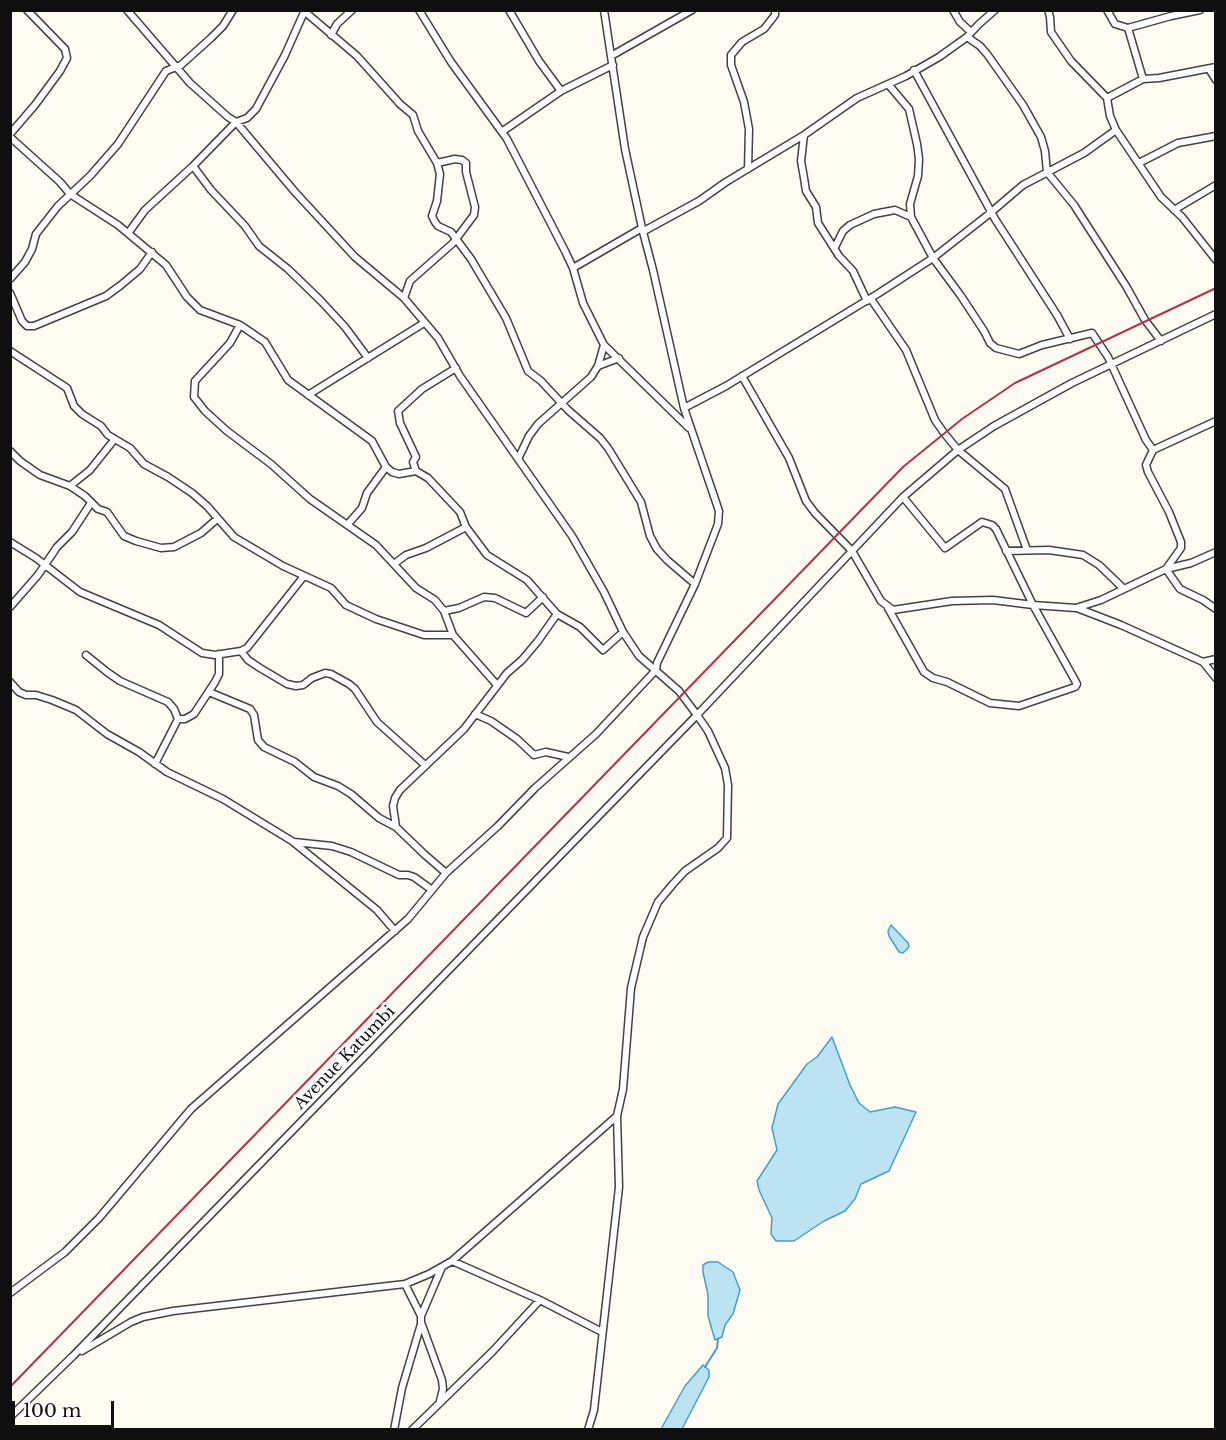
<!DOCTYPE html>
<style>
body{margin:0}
#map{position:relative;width:1226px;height:1440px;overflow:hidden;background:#fefbf3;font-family:"Libre Baskerville",serif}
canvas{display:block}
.frame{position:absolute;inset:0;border:12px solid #0f0f0f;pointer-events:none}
.scale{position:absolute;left:12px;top:1401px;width:102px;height:27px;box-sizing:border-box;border:3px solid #0f0f0f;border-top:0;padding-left:8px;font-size:18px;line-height:21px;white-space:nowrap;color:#0f0f0f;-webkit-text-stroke:4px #fff;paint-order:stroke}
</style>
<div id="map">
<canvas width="1226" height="1440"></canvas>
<div class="frame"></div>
<div class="scale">100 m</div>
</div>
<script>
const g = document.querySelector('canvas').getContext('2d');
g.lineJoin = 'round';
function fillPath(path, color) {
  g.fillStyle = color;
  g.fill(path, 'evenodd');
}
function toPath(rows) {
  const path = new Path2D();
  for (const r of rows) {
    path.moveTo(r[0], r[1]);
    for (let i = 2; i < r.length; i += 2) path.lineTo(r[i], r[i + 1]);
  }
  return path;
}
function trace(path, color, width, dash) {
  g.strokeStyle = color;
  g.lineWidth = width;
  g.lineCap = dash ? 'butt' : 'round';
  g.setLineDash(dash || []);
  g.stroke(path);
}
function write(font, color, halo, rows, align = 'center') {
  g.font = font + ' "Libre Baskerville",serif';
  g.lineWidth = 6;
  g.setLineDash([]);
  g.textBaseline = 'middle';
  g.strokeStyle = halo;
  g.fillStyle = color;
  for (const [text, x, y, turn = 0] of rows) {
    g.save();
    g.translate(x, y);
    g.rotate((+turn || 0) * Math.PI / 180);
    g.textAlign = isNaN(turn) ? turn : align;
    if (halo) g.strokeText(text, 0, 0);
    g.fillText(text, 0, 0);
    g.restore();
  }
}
const water = toPath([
 [891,925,908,943,909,947,903,953,899,952,889,936,888,931,891,925],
 [832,1037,850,1085,859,1103,870,1112,895,1107,916,1112,889,1171,861,1184,855,1199,845,1211,824,1221,794,1241,776,1241,771,1234,772,1218,759,1190,757,1181,777,1150,772,1128,778,1104,807,1064,817,1057,832,1037],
 [708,1262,718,1262,733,1272,740,1290,733,1314,725,1325,722,1337,715,1340,708,1316,708,1295,703,1272,703,1265,708,1262],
 [703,1365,709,1370,709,1377,682,1429,661,1429,685,1386,703,1365]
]);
fillPath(water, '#bbe3f1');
trace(water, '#489fc3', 1.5);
trace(toPath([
 [705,1367,717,1348,718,1339]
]), '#489fc3', 2);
const street = toPath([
 [419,10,451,62,507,139,565,251,573,268,583,303,604,345,689,428],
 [509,10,539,61,561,91],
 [953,10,960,22,971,32],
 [1048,10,1050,17,1051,32,1071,61,1107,98],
 [1107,10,1115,24,1128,28],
 [304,11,357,56,400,104,413,115,418,131,437,163,440,174,437,201,432,216,435,222,438,226,451,232,471,259,506,318,528,371,541,381,568,410,600,438,608,448,641,502,650,536,657,549,667,560,695,584],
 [331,35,337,24,352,10],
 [967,37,980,46,987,54,1023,105,1041,137,1045,151,1047,172,1074,205,1126,286,1145,320,1161,341],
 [611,56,692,10],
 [1209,69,1216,80],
 [914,70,995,219,1057,315,1070,339],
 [1143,79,1159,78,1216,67],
 [888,84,909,109,917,144,919,159,918,176,910,204,911,217,933,258,961,296,984,331,990,343,996,348,1019,354,1042,345,1092,333,1108,357,1146,440,1153,450,1216,421],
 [1116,130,1161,197,1182,217,1216,260],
 [503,131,561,91,613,65],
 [10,134,35,105,60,71,67,58,65,49,27,10],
 [804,135,801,161,804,178,806,191,816,207,818,223,839,256,853,271,867,301],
 [10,137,60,182,70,194,118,225,166,265,187,297,200,310,240,325,265,342,288,380,372,441,386,467,392,472,399,474,416,471,428,478,460,512,466,527,487,555,527,580,557,614,580,627,603,650,623,632],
 [1139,163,1178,143,1216,136],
 [193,166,211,190,245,226,259,246,288,269,321,301,345,327,368,358],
 [748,169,749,129,744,102,731,65,731,55,742,42,764,29,775,15,775,10],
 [1174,210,1216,185],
 [644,231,699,201,726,182,804,135,857,98,906,76,939,57,967,37,978,25,995,10],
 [129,232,145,210,193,166,236,122,247,118,256,109,285,55,305,10],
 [835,247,843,231,850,225,874,214,895,210,911,217],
 [573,268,642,228],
 [10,279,25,262,32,249,36,234,58,206,90,176,118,144,166,71,181,65,211,38,223,26,233,10],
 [10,293,22,321,27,326,34,326,106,296,121,285,140,269,152,252],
 [404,298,410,281,453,243,474,215,475,207,466,172,466,163,462,160,455,159,437,163],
 [871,299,906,350,935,420,944,433,958,450,1005,489,1027,550],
 [240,325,230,343,195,381,194,397,205,411,227,431,271,464,310,499,376,545,416,588,435,600,444,611,453,635],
 [10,351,67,388,74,406,82,414,101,426,108,435,130,448,144,464,168,477,192,493,207,506,234,537,283,566,331,588,346,605,376,619,424,635,453,635,497,685],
 [598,366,619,358],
 [742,376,789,458,806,501,815,513,852,551,881,601,893,610,952,601,993,600,1033,605,1076,608,1101,600,1166,569,1191,563,1216,552],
 [308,395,424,323],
 [684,408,726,386,879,293,933,258,989,214,1023,185,1084,153,1116,130,1110,116,1107,98,1143,79,1128,28,1171,16,1200,10],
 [1153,450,1146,465,1148,472,1169,512,1181,542,1181,548,1166,569,1180,589,1203,600,1216,609],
 [10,451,20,461,40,475,70,486,85,496,98,509,107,512,124,536,136,541,161,548,174,547,201,533,217,519],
 [519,457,529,436,538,424,591,377,598,366,604,345],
 [416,471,413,462,416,457,400,423,398,411,422,389,456,368],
 [70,486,90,470,114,440],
 [348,524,362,508,367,493,386,467],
 [10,542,36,558,80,592,159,625,202,653,215,655,241,651,247,648,304,576],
 [1006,551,1049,550,1083,555,1099,565,1124,589],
 [394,564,406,555,426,548,466,527],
 [10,607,38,575,57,547,72,532,91,503],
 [888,608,924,672,933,678,947,682,990,703,1019,706,1075,687,1077,684,1033,605,996,529,992,525,982,522,945,548,903,497],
 [1077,608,1121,625,1203,662,1216,678],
 [444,611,459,608,484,597,495,598,526,613,543,597],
 [241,651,248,660,260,668,287,684,296,686,303,685,312,678,325,673,331,674,349,684,355,689,377,722,425,765],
 [86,655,107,672,120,681,168,702,174,709,178,719,155,764],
 [1203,662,1216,659],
 [10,682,19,692,26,695,36,695,52,700,76,710,107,734,139,752,167,772,223,799,292,841,377,910,395,931],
 [209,692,250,709,254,715,258,740,264,747,295,762,314,777,338,786,351,794,379,818,396,827,424,854,446,873],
 [475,714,491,721,517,739,534,755,546,752,568,757],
 [178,719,185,719,194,714,215,682,219,674,219,654],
 [396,827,393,806,395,798,400,790,464,729,507,673,522,660,538,641,557,614],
 [294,842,332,846,351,852,399,875,408,875,414,877,432,890],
 [452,1261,540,1300,602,1332],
 [10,1293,65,1252,99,1218,191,1109,408,919,446,873,498,826,535,788,596,734,656,670,657,663,695,584,718,524,719,511,684,408,653,270,642,228,625,149,604,10],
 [421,1316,442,1267],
 [422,1325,442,1380,443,1389,440,1401],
 [82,1351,131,1322,143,1317,173,1311,405,1284,429,1274,452,1261,617,1116],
 [10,1417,73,1356,697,715,679,691,639,656,623,632,604,592,572,536,460,376,438,338,404,298,355,257,295,192,236,122,228,117,190,83,127,10],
 [394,1430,402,1388,421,1324,421,1316,405,1284],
 [412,1430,492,1352,540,1300],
 [588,1430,594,1410,619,1187,617,1116,623,1089,631,988,643,937,658,902,673,884,685,871,718,848,727,838,728,785,725,768,708,731,697,715,903,497,958,450,994,426,1072,383,1216,314]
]);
trace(street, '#424242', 9);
trace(street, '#fff', 6);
trace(toPath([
 [10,1387,903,467,962,419,1015,383,1216,288]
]), '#b53247', 2);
write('16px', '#0f0f0f', '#fff', [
 ["Avenue Katumbi",345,1058,-46]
]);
</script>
